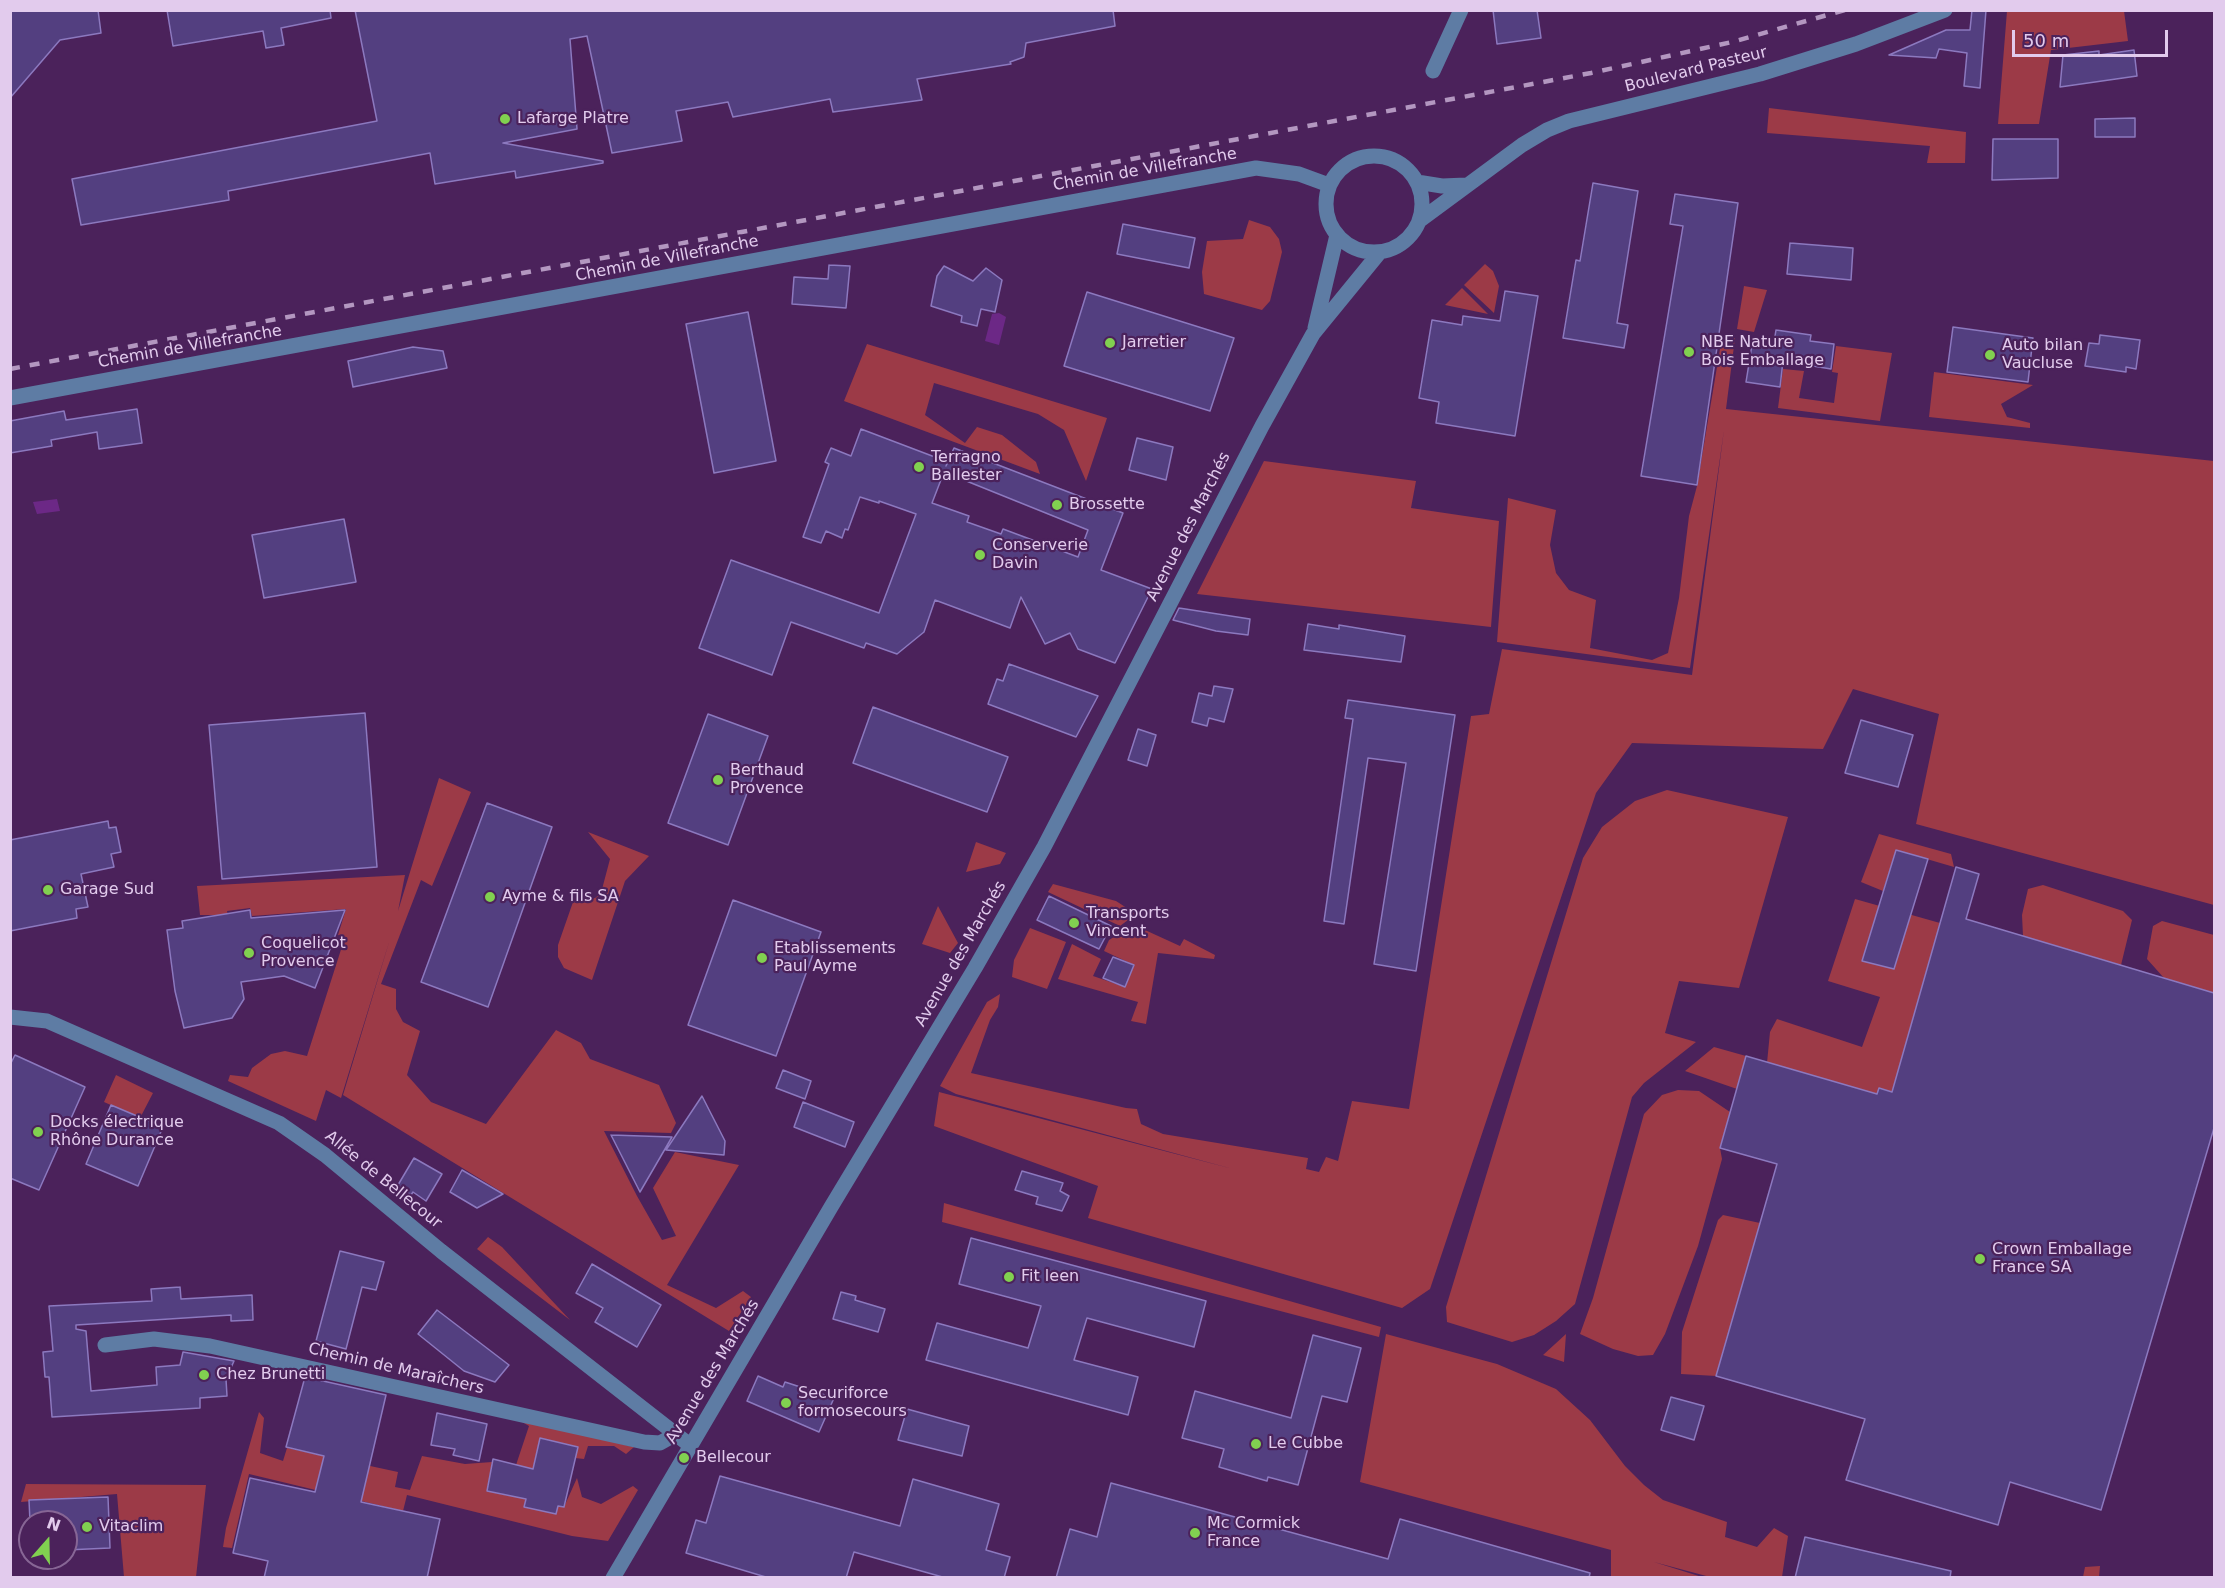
<!DOCTYPE html>
<meta charset="utf-8">
<style>
body{margin:0}
#map{position:relative;width:2225px;height:1588px;overflow:hidden;background:#4b225b;font-family:"DejaVu Sans",sans-serif}
canvas{display:block}
.frame{position:absolute;inset:0;border:12px solid #e2cbed;pointer-events:none}
.north{position:absolute;left:18px;top:1510px;width:60px;height:60px;box-sizing:border-box;background:#4b225b;border:2px solid #876695;border-radius:50%;rotate:20deg;font-size:16px;font-weight:700;line-height:24px;text-align:center;color:#e2cbed}
.north::after{content:'';display:block;margin:auto;width:21px;height:27px;background:#81d050;clip-path:polygon(50% 0,100% 100%,50% 72%,0 100%)}
.scale{position:absolute;left:2012px;top:30px;width:156px;height:27px;box-sizing:border-box;border:3px solid #e2cbed;border-top:0;padding-left:8px;font-size:18px;line-height:21px;white-space:nowrap;color:#e2cbed;-webkit-text-stroke:4px #4b225b;paint-order:stroke}
</style>
<div id="map">
<canvas width="2225" height="1588"></canvas>
<div class="frame"></div>
<div class="north">N</div>
<div class="scale">50 m</div>
</div>
<script>
const g = document.querySelector('canvas').getContext('2d');
g.lineJoin = 'round';
function fillPath(path, color) {
  g.fillStyle = color;
  g.fill(path, 'evenodd');
}
function toPath(rows) {
  const path = new Path2D();
  for (const r of rows) {
    if (r.length === 3) {
      path.moveTo(r[0] + r[2], r[1]);
      path.arc(r[0], r[1], r[2], 0, 2 * Math.PI);
      continue;
    }
    path.moveTo(r[0], r[1]);
    for (let i = 2; i < r.length; i += 2) path.lineTo(r[i], r[i + 1]);
  }
  return path;
}
function trace(path, color, width, dash) {
  g.strokeStyle = color;
  g.lineWidth = width;
  g.lineCap = dash ? 'butt' : 'round';
  g.setLineDash(dash || []);
  g.stroke(path);
}
function write(font, color, halo, rows, align = 'center') {
  g.font = font + ' "DejaVu Sans",sans-serif';
  g.lineWidth = 4.5;
  g.setLineDash([]);
  g.textBaseline = 'middle';
  g.strokeStyle = halo;
  g.fillStyle = color;
  for (const [text, x, y, turn = 0] of rows) {
    g.save();
    g.translate(x, y);
    g.rotate((+turn || 0) * Math.PI / 180);
    g.textAlign = isNaN(turn) ? turn : align;
    if (halo) g.strokeText(text, 0, 0);
    g.fillText(text, 0, 0);
    g.restore();
  }
}
fillPath(toPath([
 [2007,11,2124,11,2128,41,2051,50,2039,124,1998,124],
 [1769,108,1966,132,1965,163,1927,163,1930,146,1767,133],
 [1249,220,1270,227,1279,239,1282,252,1270,301,1262,310,1204,294,1202,272,1207,241,1243,239],
 [1485,264,1493,271,1499,286,1494,313,1464,285],
 [1744,286,1767,290,1754,332,1737,329],
 [1462,288,1488,314,1445,305],
 [1722,337,1735,338,1726,409,2214,461,2214,905,1916,824,1939,714,1853,689,1823,749,1632,743,1596,793,1430,1289,1402,1308,1088,1218,1098,1186,934,1126,939,1092,1233,1169,956,1094,940,1086,987,1002,1000,994,998,1007,990,1020,971,1073,1126,1108,1137,1109,1141,1124,1163,1134,1308,1158,1306,1169,1319,1172,1326,1157,1338,1161,1352,1101,1409,1109,1471,716,1489,714,1502,649,1692,675,1724,430,1690,668,1497,642,1508,498,1556,510,1550,545,1556,573,1569,590,1596,600,1590,648,1652,660,1668,653,1679,598,1689,516,1697,486],
 [867,344,1107,418,1086,481,1064,430,1038,414,934,383,925,415,965,443,977,427,1002,435,1036,462,1040,474,844,401],
 [1836,346,1892,353,1880,421,1778,408,1783,369,1804,371,1799,398,1834,403,1838,373,1832,372],
 [1934,372,2033,385,2001,404,2007,417,2030,423,2030,428,1929,417],
 [1264,461,1416,481,1411,508,1499,521,1491,627,1197,594],
 [439,778,471,792,432,886,421,880,381,984,396,989,396,1009,403,1022,420,1031,407,1075,431,1102,486,1124,556,1030,581,1043,590,1059,659,1085,676,1123,671,1133,604,1131,637,1196,662,1240,676,1236,653,1188,675,1152,739,1165,667,1285,716,1308,743,1291,751,1297,729,1331,343,1095,390,939,341,1098,326,1090,316,1121,228,1081,230,1075,248,1077,252,1068,271,1054,285,1051,307,1056,345,937,338,935,346,909,252,916,250,908,227,911,229,920,215,922,215,915,200,915,197,886,405,875,398,911],
 [1667,790,1788,817,1739,988,1679,981,1665,1033,1696,1042,1644,1083,1632,1097,1575,1304,1556,1321,1534,1335,1512,1342,1447,1322,1446,1307,1583,858,1602,827,1635,801],
 [588,832,649,856,625,881,592,980,564,968,558,957,558,945,573,902,595,898,601,893,610,859],
 [1879,834,1951,854,1954,867,1896,850,1883,891,1861,882],
 [976,842,1006,853,1000,864,966,872],
 [1053,884,1116,901,1136,914,1120,926,1048,892],
 [2043,885,2123,911,2132,920,2121,965,2023,936,2022,915,2028,889],
 [1855,899,1940,923,1892,1092,1879,1088,1877,1094,1767,1063,1770,1032,1777,1019,1862,1047,1880,997,1828,981],
 [938,906,958,943,950,953,922,944],
 [2162,921,2214,935,2214,993,2164,978,2147,959,2153,926],
 [1134,925,1180,946,1184,939,1215,955,1214,959,1158,953,1146,1024,1131,1021,1138,1002,1058,979,1072,944,1101,959,1093,976,1125,987,1134,965,1104,951,1109,940],
 [1030,928,1066,942,1047,989,1012,977,1014,960],
 [1714,1047,1746,1056,1737,1089,1685,1071],
 [116,1075,153,1093,140,1118,104,1102],
 [1678,1090,1699,1091,1730,1112,1720,1148,1722,1159,1698,1246,1665,1334,1653,1355,1638,1356,1613,1349,1580,1334,1593,1298,1644,1114,1662,1095],
 [944,1203,1381,1327,1379,1337,942,1222],
 [1723,1215,1760,1223,1716,1376,1681,1374,1682,1332,1718,1220],
 [488,1237,502,1247,570,1320,477,1249],
 [1386,1334,1497,1364,1556,1389,1590,1420,1625,1466,1644,1485,1663,1500,1727,1522,1725,1537,1757,1547,1774,1528,1788,1536,1782,1577,1710,1577,1654,1562,1702,1577,1616,1577,1611,1576,1611,1550,1360,1482],
 [1566,1334,1564,1362,1543,1355],
 [259,1412,264,1418,260,1453,283,1461,287,1448,398,1472,395,1487,410,1490,422,1456,465,1464,492,1462,487,1491,509,1496,516,1465,529,1426,517,1419,634,1447,626,1454,614,1446,588,1446,584,1459,575,1458,577,1447,540,1438,524,1507,556,1514,558,1506,564,1507,577,1478,582,1497,601,1504,633,1486,638,1490,608,1541,572,1536,407,1495,403,1511,249,1474,232,1548,223,1547,226,1528],
 [26,1484,206,1485,196,1577,124,1577,117,1494,21,1502],
 [2100,1566,2099,1577,2083,1577,2085,1567]
]), '#9c3a47');
fillPath(toPath([
 [999,313,1006,317,999,345,985,341,992,314],
 [57,499,60,511,37,514,33,502]
]), '#6c2886');
const building = toPath([
 [10,10,98,10,101,33,60,40,10,98,10,10],
 [167,10,330,10,331,18,281,28,284,45,266,48,263,31,173,46,167,10],
 [355,10,1113,10,1115,26,1026,43,1024,57,1010,62,1011,64,917,79,922,100,833,112,830,99,733,117,728,102,676,111,682,141,612,153,587,36,570,39,577,129,503,143,603,161,603,163,516,178,515,171,435,184,430,153,228,191,229,200,81,225,72,179,377,121,355,10],
 [1493,10,1537,10,1541,38,1497,44,1493,10],
 [1972,10,1986,10,1980,88,1964,86,1967,53,1939,49,1936,58,1889,55,1946,30,1970,30,1972,10],
 [2134,50,2137,76,2060,87,2063,55,2099,51,2099,55,2134,50],
 [2135,118,2135,137,2095,137,2095,119,2135,118],
 [1993,139,2058,139,2058,178,1992,180,1993,139],
 [1593,183,1638,191,1617,323,1628,325,1624,348,1563,338,1576,260,1580,261,1593,183],
 [1675,194,1738,203,1697,485,1641,476,1683,226,1670,224,1675,194],
 [1123,224,1195,238,1189,268,1117,254,1123,224],
 [1790,243,1853,248,1851,280,1787,274,1790,243],
 [829,265,850,266,846,308,792,304,794,277,828,279,829,265],
 [944,266,973,281,986,268,1002,280,995,312,981,309,977,326,961,322,962,316,931,306,937,276,944,266],
 [1505,291,1538,296,1515,436,1436,423,1439,402,1419,398,1432,320,1462,325,1463,316,1500,321,1505,291],
 [1087,292,1234,338,1210,411,1064,366,1087,292],
 [748,312,776,461,714,473,686,324,748,312],
 [1953,327,2033,338,2028,382,1947,372,1953,327],
 [1776,330,1811,335,1810,341,1834,344,1831,369,1783,361,1780,387,1746,382,1752,345,1773,348,1776,330],
 [2100,335,2140,340,2136,369,2126,367,2126,372,2085,366,2089,343,2099,344,2100,335],
 [413,347,443,351,447,368,353,387,348,361,413,347],
 [137,409,142,443,99,449,97,432,51,440,52,446,10,453,10,421,64,411,66,420,137,409],
 [861,429,948,462,946,466,954,448,1123,513,1101,570,1152,589,1115,663,1078,649,1070,633,1045,644,1021,597,1010,628,935,600,924,632,897,654,866,643,864,648,791,622,772,675,699,648,731,560,879,613,916,514,879,501,879,503,860,497,848,530,845,529,842,538,826,531,821,543,803,537,829,464,825,462,831,448,851,456,861,429],
 [944,472,1088,530,1078,557,1003,529,1001,534,967,522,969,516,932,503,944,472],
 [1137,438,1173,447,1166,480,1129,470,1137,438],
 [344,519,356,582,264,598,252,535,344,519],
 [1179,608,1250,619,1248,635,1216,631,1173,620,1179,608],
 [1308,624,1339,629,1339,625,1405,636,1401,662,1304,650,1308,624],
 [1009,664,1098,696,1076,737,988,704,997,679,1003,681,1009,664],
 [1214,686,1233,689,1224,722,1209,718,1207,726,1192,722,1199,693,1212,696,1214,686],
 [1348,700,1455,715,1416,971,1374,964,1406,763,1368,758,1344,924,1324,921,1353,719,1345,718,1348,700],
 [873,707,1008,757,987,812,853,763,873,707],
 [365,713,377,867,222,879,209,725,365,713],
 [708,714,768,736,728,845,668,823,708,714],
 [1861,720,1913,735,1898,787,1845,773,1861,720],
 [1138,729,1156,735,1147,766,1128,760,1138,729],
 [487,803,552,827,488,1007,421,982,487,803],
 [108,821,109,828,116,827,121,852,111,854,114,867,81,874,88,907,76,909,77,918,10,931,10,840,108,821],
 [1896,850,1928,859,1894,969,1862,961,1896,850],
 [1956,867,1979,874,1966,919,2214,993,2214,1128,2101,1510,2010,1482,1998,1525,1846,1480,1865,1419,1716,1376,1777,1164,1720,1148,1746,1056,1877,1094,1879,1088,1892,1092,1956,867],
 [1049,896,1111,926,1099,949,1037,920,1049,896],
 [733,900,821,932,776,1056,688,1025,733,900],
 [250,910,251,918,345,910,315,988,284,976,241,982,244,999,232,1018,184,1028,175,991,167,930,183,928,182,921,250,910],
 [1113,957,1134,965,1125,987,1103,978,1113,957],
 [15,1055,85,1087,39,1190,10,1178,10,1065,15,1055],
 [783,1070,811,1081,805,1099,776,1088,783,1070],
 [702,1096,725,1141,724,1155,666,1150,702,1096],
 [803,1102,854,1122,845,1147,794,1127,803,1102],
 [111,1105,163,1127,138,1186,86,1164,111,1105],
 [611,1135,672,1137,640,1192,611,1135],
 [414,1158,442,1174,426,1201,413,1192,411,1195,398,1185,414,1158],
 [462,1170,503,1194,477,1208,450,1192,462,1170],
 [1022,1171,1063,1183,1060,1191,1069,1196,1062,1211,1036,1204,1038,1197,1015,1190,1022,1171],
 [971,1238,1206,1301,1194,1347,1087,1318,1074,1360,1138,1377,1128,1415,926,1360,937,1323,1028,1348,1041,1306,959,1284,971,1238],
 [340,1251,384,1262,376,1290,362,1287,346,1349,316,1341,340,1251],
 [592,1264,661,1305,637,1347,595,1322,603,1308,576,1293,592,1264],
 [180,1287,181,1299,252,1295,253,1320,231,1321,231,1315,76,1325,76,1329,86,1331,91,1391,157,1385,156,1367,180,1365,183,1352,234,1361,226,1379,227,1396,200,1398,200,1408,52,1417,49,1377,45,1377,43,1352,53,1351,49,1306,152,1301,151,1289,180,1287],
 [841,1292,856,1296,855,1300,885,1309,878,1332,833,1319,841,1292],
 [437,1310,509,1365,495,1382,464,1371,418,1334,437,1310],
 [1313,1335,1361,1348,1347,1402,1322,1396,1298,1485,1268,1477,1267,1481,1219,1467,1224,1449,1182,1438,1195,1391,1291,1418,1313,1335],
 [758,1376,783,1387,785,1382,834,1398,819,1432,747,1401,758,1376],
 [305,1377,386,1395,361,1502,440,1519,427,1578,264,1578,268,1561,233,1553,250,1478,315,1492,324,1456,286,1447,305,1377],
 [1671,1397,1704,1406,1694,1440,1661,1430,1671,1397],
 [907,1409,969,1426,962,1456,898,1440,907,1409],
 [437,1413,487,1424,479,1461,453,1455,455,1449,431,1445,437,1413],
 [540,1438,578,1447,564,1507,558,1506,556,1514,524,1507,526,1499,487,1491,493,1459,533,1469,540,1438],
 [720,1476,900,1526,913,1479,999,1504,986,1550,1010,1557,1004,1578,946,1578,854,1552,846,1578,769,1578,686,1553,696,1520,706,1523,720,1476],
 [1111,1483,1388,1559,1400,1519,1590,1573,1589,1578,1056,1578,1070,1529,1097,1537,1111,1483],
 [108,1497,110,1548,66,1550,66,1522,30,1522,29,1500,108,1497],
 [1805,1537,1951,1571,1950,1578,1795,1578,1805,1537]
]);
fillPath(building, '#533f80');
trace(building, '#8c79bf', 1.5);
trace(toPath([
 [1433,71,1461,10],
 [1374,204,48],
 [1417,182,1442,186,1466,185],
 [1419,221,1522,145,1547,130,1569,121,1760,74,1856,44,1945,10],
 [1315,328,1337,235],
 [10,398,1256,168,1299,174,1329,185],
 [10,1017,47,1021,279,1123,325,1155,441,1251,691,1446],
 [105,1345,154,1339,210,1346,644,1442,660,1443,676,1434],
 [613,1578,831,1207,975,968,1044,847,1262,426,1313,334,1380,252]
]), '#5e7ca4', 15);
trace(toPath([
 [10,369,1591,73,1732,42,1845,10]
]), '#b397c0', 4.5, [10, 10]);
for (const [x, y, r, color] of [
 [505,119,6,"#81d050"],
 [1110,343,6,"#81d050"],
 [1689,352,6,"#81d050"],
 [1990,355,6,"#81d050"],
 [919,467,6,"#81d050"],
 [1057,505,6,"#81d050"],
 [980,555,6,"#81d050"],
 [718,780,6,"#81d050"],
 [48,890,6,"#81d050"],
 [490,897,6,"#81d050"],
 [1074,923,6,"#81d050"],
 [249,953,6,"#81d050"],
 [762,958,6,"#81d050"],
 [38,1132,6,"#81d050"],
 [1980,1259,6,"#81d050"],
 [1009,1277,6,"#81d050"],
 [204,1375,6,"#81d050"],
 [786,1403,6,"#81d050"],
 [1256,1444,6,"#81d050"],
 [684,1458,6,"#81d050"],
 [87,1527,6,"#81d050"],
 [1195,1533,6,"#81d050"]
]) {
  const dot = new Path2D();
  dot.arc(x, y, r, 0, 2 * Math.PI);
  g.fillStyle = color;
  g.fill(dot);
  trace(dot, '#4b225b', 2);
}
write('16px', '#e2cbed', '#4b225b', [
 ["Boulevard Pasteur",1696,70,-14],
 ["Chemin de Villefranche",1145,170,-10],
 ["Chemin de Villefranche",667,259,-11],
 ["Chemin de Villefranche",190,347,-10],
 ["Avenue des Marchés",1189,527,-63],
 ["Avenue des Marchés",961,954,-60],
 ["Allée de Bellecour",383,1180,39],
 ["Chemin de Maraîchers",396,1369,13],
 ["Avenue des Marchés",713,1372,-59]
]);
write('16px', '#e2cbed', '#4b225b', [
 ["Lafarge Platre",517,119],
 ["Jarretier",1122,343],
 ["NBE Nature",1701,343],
 ["Bois Emballage",1701,361],
 ["Auto bilan",2002,346],
 ["Vaucluse",2002,364],
 ["Terragno",931,458],
 ["Ballester",931,476],
 ["Brossette",1069,505],
 ["Conserverie",992,546],
 ["Davin",992,564],
 ["Berthaud",730,771],
 ["Provence",730,789],
 ["Garage Sud",60,890],
 ["Ayme & fils SA",502,897],
 ["Transports",1086,914],
 ["Vincent",1086,932],
 ["Coquelicot",261,944],
 ["Provence",261,962],
 ["Etablissements",774,949],
 ["Paul Ayme",774,967],
 ["Docks électrique",50,1123],
 ["Rhône Durance",50,1141],
 ["Crown Emballage",1992,1250],
 ["France SA",1992,1268],
 ["Fit leen",1021,1277],
 ["Chez Brunetti",216,1375],
 ["Securiforce",798,1394],
 ["formosecours",798,1412],
 ["Le Cubbe",1268,1444],
 ["Bellecour",696,1458],
 ["Mc Cormick",1207,1524],
 ["France",1207,1542],
 ["Vitaclim",99,1527]
], 'left');
</script>
